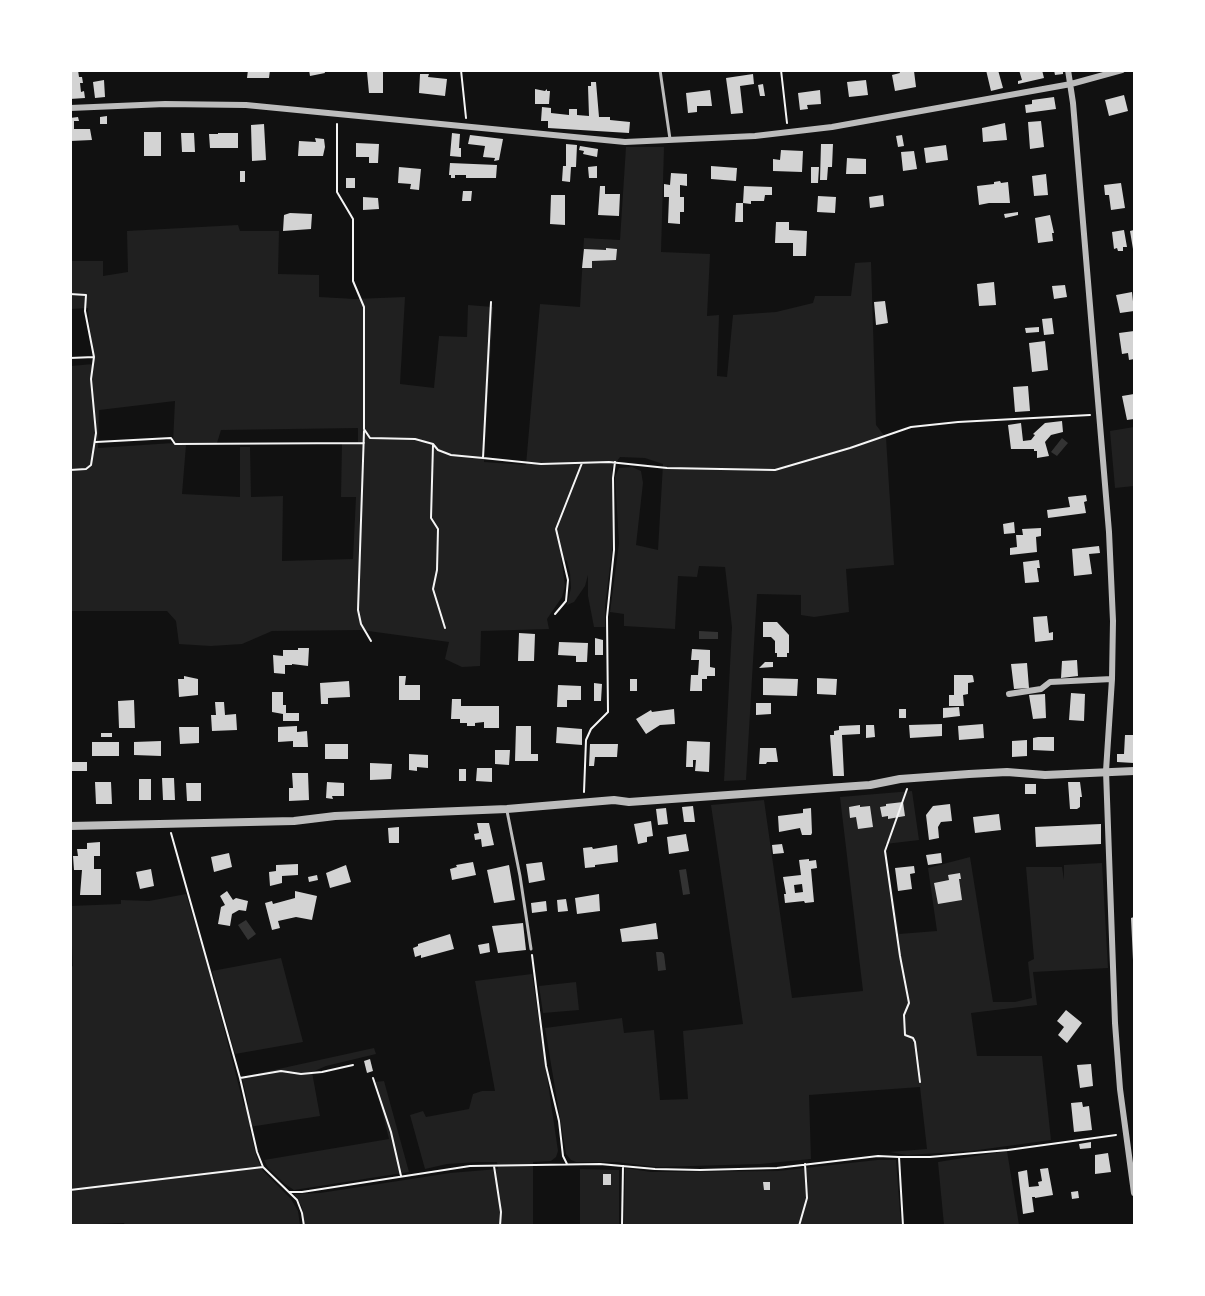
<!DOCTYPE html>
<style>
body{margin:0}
#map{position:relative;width:1205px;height:1296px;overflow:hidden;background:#111;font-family:Rubik,sans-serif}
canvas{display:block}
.frame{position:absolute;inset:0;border:72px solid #fff;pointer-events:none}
</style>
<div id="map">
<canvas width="1205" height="1296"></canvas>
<div class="frame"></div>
</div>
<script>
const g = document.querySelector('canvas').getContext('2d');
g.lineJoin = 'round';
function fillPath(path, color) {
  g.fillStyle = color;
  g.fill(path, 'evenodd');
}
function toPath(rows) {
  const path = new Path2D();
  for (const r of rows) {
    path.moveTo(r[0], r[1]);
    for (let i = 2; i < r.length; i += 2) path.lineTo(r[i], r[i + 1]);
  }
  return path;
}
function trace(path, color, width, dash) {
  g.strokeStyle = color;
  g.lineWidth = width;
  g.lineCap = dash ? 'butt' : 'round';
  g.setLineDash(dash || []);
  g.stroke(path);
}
fillPath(toPath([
 [626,147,664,147,661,252,710,254,707,316,719,315,717,376,727,377,733,315,776,312,813,303,815,296,851,296,855,263,871,262,876,425,886,438,894,565,846,569,849,612,814,617,801,615,801,595,757,594,746,780,724,781,732,627,725,567,699,566,697,577,678,576,675,629,624,626,624,614,610,612,619,543,615,477,619,468,632,467,641,471,643,483,636,545,658,550,663,464,645,458,620,457,612,468,612,551,605,606,605,627,594,627,588,596,588,575,585,586,574,602,567,605,571,588,570,573,567,561,561,557,565,586,562,597,547,619,549,629,481,631,480,666,462,667,445,659,449,642,361,630,272,631,242,644,211,646,179,644,176,621,167,611,71,611,71,366,93,364,88,308,71,309,71,261,103,261,103,276,128,272,127,231,238,225,240,231,279,231,278,274,319,275,319,297,355,299,405,297,400,384,434,388,439,336,467,337,468,305,493,307,484,462,526,465,540,304,580,307,584,238,620,240],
 [175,401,173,443,98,448,99,410],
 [358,428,358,442,342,443,341,497,356,497,353,559,282,561,283,496,251,497,250,447,240,447,240,497,182,494,186,445,217,443,221,430],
 [1134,427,1134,486,1115,488,1110,431],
 [912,791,919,840,885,844,899,934,937,931,928,868,970,857,993,1002,1015,1002,1032,998,1028,962,1034,959,1026,867,1062,867,1064,880,1064,865,1102,863,1108,968,1033,972,1037,1005,971,1013,977,1056,1042,1056,1051,1140,971,1151,907,1155,889,1152,927,1149,920,1087,809,1095,811,1159,760,1164,657,1167,616,1162,576,1162,571,1160,566,1154,545,1028,622,1018,624,1033,654,1030,660,1100,688,1099,683,1031,743,1024,711,805,764,800,792,998,863,991,840,797],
 [186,894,209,971,244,1106,241,1108,248,1104,242,1077,374,1048,376,1054,326,1066,312,1072,320,1116,249,1127,257,1158,263,1171,291,1199,298,1211,300,1225,125,1226,124,1223,71,1225,70,967,73,966,70,906,121,904,121,900,149,901],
 [281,958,303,1042,235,1054,212,971],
 [532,974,558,1151,556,1157,551,1161,533,1162,533,1225,305,1225,302,1207,294,1194,320,1193,450,1173,498,1169,497,1162,478,1162,447,1164,425,1169,410,1115,423,1111,426,1117,469,1109,473,1094,482,1091,495,1091,475,981],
 [576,982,579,1010,543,1013,539,986],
 [384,1081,409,1172,294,1190,285,1184,268,1168,264,1160,389,1139,375,1082],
 [1007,1151,1019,1225,944,1225,938,1162],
 [877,1160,896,1160,901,1225,624,1226,625,1168,651,1172,778,1171],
 [580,1169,619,1170,619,1225,580,1226]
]), '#202020');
fillPath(toPath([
 [1062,438,1068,443,1057,456,1051,452],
 [699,631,718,632,718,639,699,639],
 [686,869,690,894,683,895,679,870],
 [246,920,256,934,248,940,238,925],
 [656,952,662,952,664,954,666,970,658,971]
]), '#333');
fillPath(toPath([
 [70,70,78,70,79,77,82,77,83,83,80,83,81,92,84,91,85,98,70,99],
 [248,70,270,70,269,78,247,78],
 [309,70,324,70,325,73,310,76],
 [899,70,914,71,916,87,895,91,892,75,900,73],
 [986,70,998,70,1003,88,991,91],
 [1019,70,1042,70,1044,78,1018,84,1018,81,1022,80],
 [1054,70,1063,70,1063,74,1055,75],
 [383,71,383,93,369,93,367,72],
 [420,74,429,74,428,77,447,79,445,96,419,93],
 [753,74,754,84,740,86,743,113,731,114,726,78],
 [104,80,105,97,95,98,93,82],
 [866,80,868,95,849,97,847,82],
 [591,82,596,82,599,117,610,117,610,120,630,122,629,133,548,128,548,121,541,121,542,107,551,108,551,113,569,115,569,109,577,109,577,115,589,116,588,86,591,86],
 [763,84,765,96,760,96,758,85],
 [535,89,545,91,547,89,547,91,550,91,549,104,535,104],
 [710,90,712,106,697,106,697,112,688,113,686,93],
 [820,90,821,104,807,105,808,109,800,110,798,93],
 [1124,95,1128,111,1109,116,1105,100],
 [1054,97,1056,109,1026,113,1025,105,1032,104,1032,100],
 [107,116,107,124,100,124,100,117],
 [78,117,79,121,74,121,74,129,90,129,92,140,70,141,70,118],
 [1041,121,1044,147,1030,149,1028,122],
 [1005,123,1007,140,983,142,982,128],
 [264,124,266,160,252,161,251,125],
 [144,132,161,132,161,156,144,156],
 [181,133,194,133,195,152,182,152],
 [218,133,238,133,238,148,210,148,209,134,218,134],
 [452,133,460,134,459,148,461,148,461,157,450,156],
 [470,135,503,139,499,160,494,161,495,158,483,157,485,146,468,144],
 [902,135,904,146,898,147,896,136],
 [315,138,324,139,325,147,323,156,298,156,299,141,316,142],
 [356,143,379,144,378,163,369,163,369,157,356,157],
 [566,144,577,145,576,167,571,167,570,182,562,181,563,166,566,166],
 [821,144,833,144,832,167,828,167,827,180,820,180],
 [946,145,948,160,926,163,924,148],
 [580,146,598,149,597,157,583,154,584,151,579,150],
 [781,150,803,151,802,172,773,171,773,159,780,160],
 [914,151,917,169,903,171,901,152],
 [847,158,866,159,866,174,846,174],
 [450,163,497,165,496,178,466,178,466,175,455,175,455,178,451,178,451,175,449,175],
 [597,166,597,178,589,178,588,167],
 [711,166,737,168,736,181,711,179],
 [399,167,421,169,419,190,410,189,411,184,398,183],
 [811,167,819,167,818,183,811,183],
 [240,171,245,171,245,182,240,182],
 [671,173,687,174,687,186,680,185,680,197,684,197,684,212,680,212,680,224,668,223,669,197,664,197,664,184,670,185],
 [1046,174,1048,195,1034,196,1032,176],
 [346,178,355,178,355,188,346,188],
 [1000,181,1001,183,1008,182,1010,203,989,203,979,205,977,186,994,184,994,182],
 [1121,183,1125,208,1111,210,1109,195,1105,195,1104,185],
 [600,186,605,186,605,194,620,194,619,216,598,215],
 [744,186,772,187,772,195,765,195,764,201,751,201,751,204,743,203],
 [463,191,472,191,471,201,462,201],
 [551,195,565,195,565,225,550,224],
 [883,195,884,206,870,208,869,197],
 [818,196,836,197,835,213,817,212],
 [363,197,378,198,379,209,363,210],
 [736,203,743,203,743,222,735,222],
 [1018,212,1018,215,1005,218,1004,214],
 [290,213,312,214,311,229,283,231,284,215],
 [1050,215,1054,233,1052,233,1053,241,1038,243,1035,218],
 [776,222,789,222,789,230,807,231,806,256,793,256,793,243,775,243],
 [1124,230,1127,247,1123,247,1123,251,1118,251,1117,248,1114,249,1112,232],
 [1134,230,1134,249,1133,249,1130,231],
 [606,248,617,249,616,260,592,261,592,268,582,268,584,249,606,250],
 [994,282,996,305,979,306,977,284],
 [1065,285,1067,297,1054,299,1052,286],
 [1132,292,1134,311,1120,313,1116,295],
 [885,301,888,323,876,325,874,302],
 [1052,318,1054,334,1044,335,1042,319],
 [1039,327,1039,332,1026,333,1025,328],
 [1134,331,1134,359,1129,360,1128,353,1122,354,1119,333],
 [1045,341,1048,370,1032,372,1029,343],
 [1028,386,1030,411,1015,412,1013,387],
 [1134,394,1134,419,1127,420,1122,396],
 [1062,421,1063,432,1051,435,1045,442,1049,456,1037,458,1037,451,1034,451,1034,449,1011,449,1008,425,1021,423,1023,441,1031,440,1035,435,1033,434,1045,423],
 [1086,495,1087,501,1084,502,1086,513,1048,518,1047,510,1070,507,1068,497],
 [1014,522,1015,533,1004,534,1003,524],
 [1041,528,1041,536,1036,537,1037,552,1010,555,1010,548,1017,547,1016,535,1023,535,1022,529],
 [1099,546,1100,553,1089,554,1092,574,1074,576,1072,549],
 [1039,560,1040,568,1037,568,1039,582,1025,583,1023,562],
 [1047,616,1049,633,1053,632,1053,640,1035,642,1033,617],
 [763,622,777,622,789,635,789,653,787,653,787,657,777,657,777,653,775,653,775,641,771,637,763,637],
 [519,633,535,634,534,661,518,661],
 [595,638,603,640,603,655,595,655],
 [559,642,588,643,587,662,576,662,576,656,558,655],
 [298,648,309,648,308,666,292,664,292,665,285,665,285,674,274,673,273,655,283,656,283,650,298,650],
 [692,649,710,650,710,667,715,668,715,676,707,676,707,679,702,679,702,691,690,691,691,675,698,675,699,660,691,660],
 [1077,660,1078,676,1061,678,1062,661],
 [765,662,773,662,773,667,759,668],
 [1027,663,1029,688,1014,689,1011,664],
 [954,675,972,675,973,676,974,682,968,683,968,694,963,695,964,706,949,706,949,695,954,695],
 [184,676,198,679,198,695,179,697,178,679,184,679],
 [399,676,406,676,405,685,420,685,420,700,399,700],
 [763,678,798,679,797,696,763,695],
 [817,678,837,679,836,695,817,694],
 [630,679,637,679,637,691,630,691],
 [349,681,350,697,328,698,328,704,321,704,320,683],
 [594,683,602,684,601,701,594,701],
 [558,685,581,686,581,700,567,700,567,707,557,707],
 [272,692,283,692,283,705,286,705,286,713,299,713,299,721,283,721,283,714,272,712],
 [1071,693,1085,694,1084,721,1069,720],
 [1045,694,1046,718,1033,719,1029,695],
 [452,699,461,699,461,706,499,706,499,728,484,728,484,722,475,723,475,726,467,726,467,723,460,723,460,719,451,719],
 [134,700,135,728,119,728,118,701],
 [215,702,224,702,225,715,236,714,237,730,212,731,211,715,216,715],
 [756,703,771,703,771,714,756,715],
 [959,707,960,716,943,718,943,708],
 [674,709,675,724,660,725,646,734,636,719,651,710,652,712],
 [899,709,906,709,906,718,899,718],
 [942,724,942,736,910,738,909,725],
 [983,724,984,738,959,740,958,726],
 [860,725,860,734,842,735,844,776,833,776,830,735,834,735,834,731,839,730,839,726],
 [866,725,874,725,875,737,866,738],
 [297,726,297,732,307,731,308,747,293,747,293,741,278,742,278,727],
 [516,726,531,726,531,754,538,754,538,761,515,761],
 [179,727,199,727,199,743,180,744],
 [557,727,582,729,582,745,556,743],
 [101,733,112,733,112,737,101,737],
 [1125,735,1134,735,1134,763,1117,762,1117,754,1124,754],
 [1038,737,1054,737,1054,751,1033,750,1033,738],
 [1027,740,1027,756,1012,757,1012,741],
 [161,741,161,756,134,755,134,742],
 [687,741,710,742,709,772,695,771,696,760,693,760,693,767,686,767],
 [92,742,119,742,119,756,92,756],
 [325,744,348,744,348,759,325,759],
 [590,744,618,744,617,757,595,757,594,766,589,766],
 [760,748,776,748,778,762,767,762,766,764,759,764],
 [495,750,510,750,509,765,495,764],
 [409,754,428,755,428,768,417,767,417,771,409,770],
 [70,762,87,762,87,771,71,771],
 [370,763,392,764,391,779,370,780],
 [477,768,492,768,492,782,476,781],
 [459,769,466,769,466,781,459,781],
 [292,773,308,773,309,800,289,801,289,788,293,788],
 [162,778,174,778,175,800,163,800],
 [139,779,151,779,151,800,139,800],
 [95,782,111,782,112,804,96,804],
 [327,782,344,783,344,796,332,796,333,799,326,798],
 [1068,782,1080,782,1082,797,1080,797,1080,807,1077,809,1070,809],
 [186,783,201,783,201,801,187,801],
 [1025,784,1036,784,1036,794,1025,794],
 [903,802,905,816,888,819,888,816,882,817,880,807,886,806,886,804],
 [950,804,952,821,941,822,938,827,939,838,929,840,926,815,933,806],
 [860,805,860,807,870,806,873,827,858,829,856,817,850,818,849,807],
 [693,806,695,822,684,822,682,807],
 [666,808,668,824,658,825,656,809],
 [811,808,812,833,811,835,802,835,800,828,779,832,778,816,803,813,803,809],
 [999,814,1001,830,975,833,973,817],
 [651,821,653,836,647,837,647,842,638,844,634,824],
 [477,823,489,823,494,845,482,847,481,839,475,840,474,834,479,833],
 [1101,824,1101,844,1036,847,1035,827],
 [399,827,399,843,389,843,388,828],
 [686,834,689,851,669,854,667,837],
 [100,842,100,856,94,856,94,869,101,869,101,895,80,895,82,870,74,870,73,856,78,856,77,849,87,849,87,843],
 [782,844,784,853,773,854,772,845],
 [617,845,618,862,595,865,595,867,585,868,583,848,592,847,593,849],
 [229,853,232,867,214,872,211,857],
 [941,853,942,863,928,865,926,855],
 [809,859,809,861,816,860,817,868,811,869,814,902,805,903,804,901,785,903,784,894,786,894,783,877,801,875,799,860],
 [802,884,803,892,795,893,794,885],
 [473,862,476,875,452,880,450,869,457,867,456,865],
 [542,862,545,880,529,883,526,864],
 [298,864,298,875,282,876,282,883,270,886,269,872,276,871,276,865],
 [346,865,351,882,330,888,326,873],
 [509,865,515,900,494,903,487,870],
 [914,866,915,873,910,874,912,889,898,891,895,868],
 [151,869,154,886,140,889,136,872],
 [960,873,961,879,959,879,962,900,938,904,934,883,949,880,948,875],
 [317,875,318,880,309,882,308,877],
 [227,891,233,900,236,898,248,901,246,911,239,910,232,914,230,926,218,924,221,907,225,905,220,896],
 [295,891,317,896,312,920,296,917,278,921,280,928,272,930,265,903,272,901,273,904,295,898],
 [599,894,600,911,577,914,575,898],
 [566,899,568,911,558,912,557,900],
 [546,901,547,911,532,913,531,903],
 [1134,917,1134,960,1133,960,1131,918],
 [523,923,526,950,498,953,492,926],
 [656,923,658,939,622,942,620,929],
 [450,934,454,949,421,958,421,955,415,957,413,948,418,946,418,944],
 [489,943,490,952,480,954,478,945],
 [1066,1010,1082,1023,1067,1043,1058,1035,1064,1027,1057,1021],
 [370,1059,373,1071,367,1073,364,1061],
 [1091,1064,1093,1086,1080,1088,1077,1065],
 [1082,1102,1083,1107,1089,1106,1092,1130,1074,1132,1071,1103],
 [1091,1142,1091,1148,1080,1149,1079,1144],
 [1108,1153,1111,1172,1095,1174,1095,1155],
 [1048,1168,1053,1195,1035,1198,1035,1197,1032,1197,1034,1212,1023,1214,1018,1172,1027,1170,1029,1187,1039,1186,1038,1182,1042,1181,1040,1169],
 [603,1174,611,1174,611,1185,603,1185],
 [763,1182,770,1182,770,1190,764,1190],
 [1078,1191,1079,1198,1072,1199,1071,1192]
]), '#d3d3d3');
trace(toPath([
 [461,70,466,118],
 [781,70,787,123],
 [337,124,337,192,353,219,353,281,364,307,364,429,370,438,415,439,433,444,438,450,451,455,483,458,491,302],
 [70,294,86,295,85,311,94,357,91,379,96,433,91,465,86,469,70,470],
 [70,358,94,357],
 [364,431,358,610,361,624,371,641],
 [96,442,171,438,175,444,364,443],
 [433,445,431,518,438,529,437,570,433,589,445,628],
 [483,458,541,464,609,462,667,468,775,470,850,448,911,427,958,422,1090,415],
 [555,614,566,601,568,580,556,529,582,463],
 [907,789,885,851,900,956,909,1003,904,1015,905,1035,913,1038,915,1042,920,1082],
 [584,792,586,740,591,729,608,712,607,617,614,550,613,478,615,462],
 [171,833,240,1078,257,1152,263,1167,297,1200,302,1213,304,1226],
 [532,955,546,1066,559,1121,563,1156,567,1164],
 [240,1078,281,1071,301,1074,322,1072,353,1065],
 [373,1078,391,1132,401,1176],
 [494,1166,501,1212,500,1226],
 [70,1190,263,1167],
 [289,1192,302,1192,470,1166,600,1164,655,1169,700,1170,777,1168,878,1156,899,1157],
 [622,1226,623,1166],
 [799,1226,807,1198,805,1164],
 [903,1226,899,1157,930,1157,1008,1150,1116,1135]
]), '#f5f5f5', 2);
trace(toPath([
 [660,70,670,139],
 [507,811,520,876,531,949]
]), '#bcbcbc', 3);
trace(toPath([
 [1068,70,1073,103,1109,532,1113,621,1112,679,1106,771,1115,1023,1120,1089,1134,1193],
 [70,108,165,104,246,105,625,142,755,136,832,127,1071,84,1122,70],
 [1009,694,1041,689,1050,682,1112,679]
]), '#bcbcbc', 6);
trace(toPath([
 [70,826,294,821,335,816,507,809,614,800,629,802,870,785,900,779,969,774,1007,772,1045,775,1134,771]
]), '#bcbcbc', 8);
</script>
